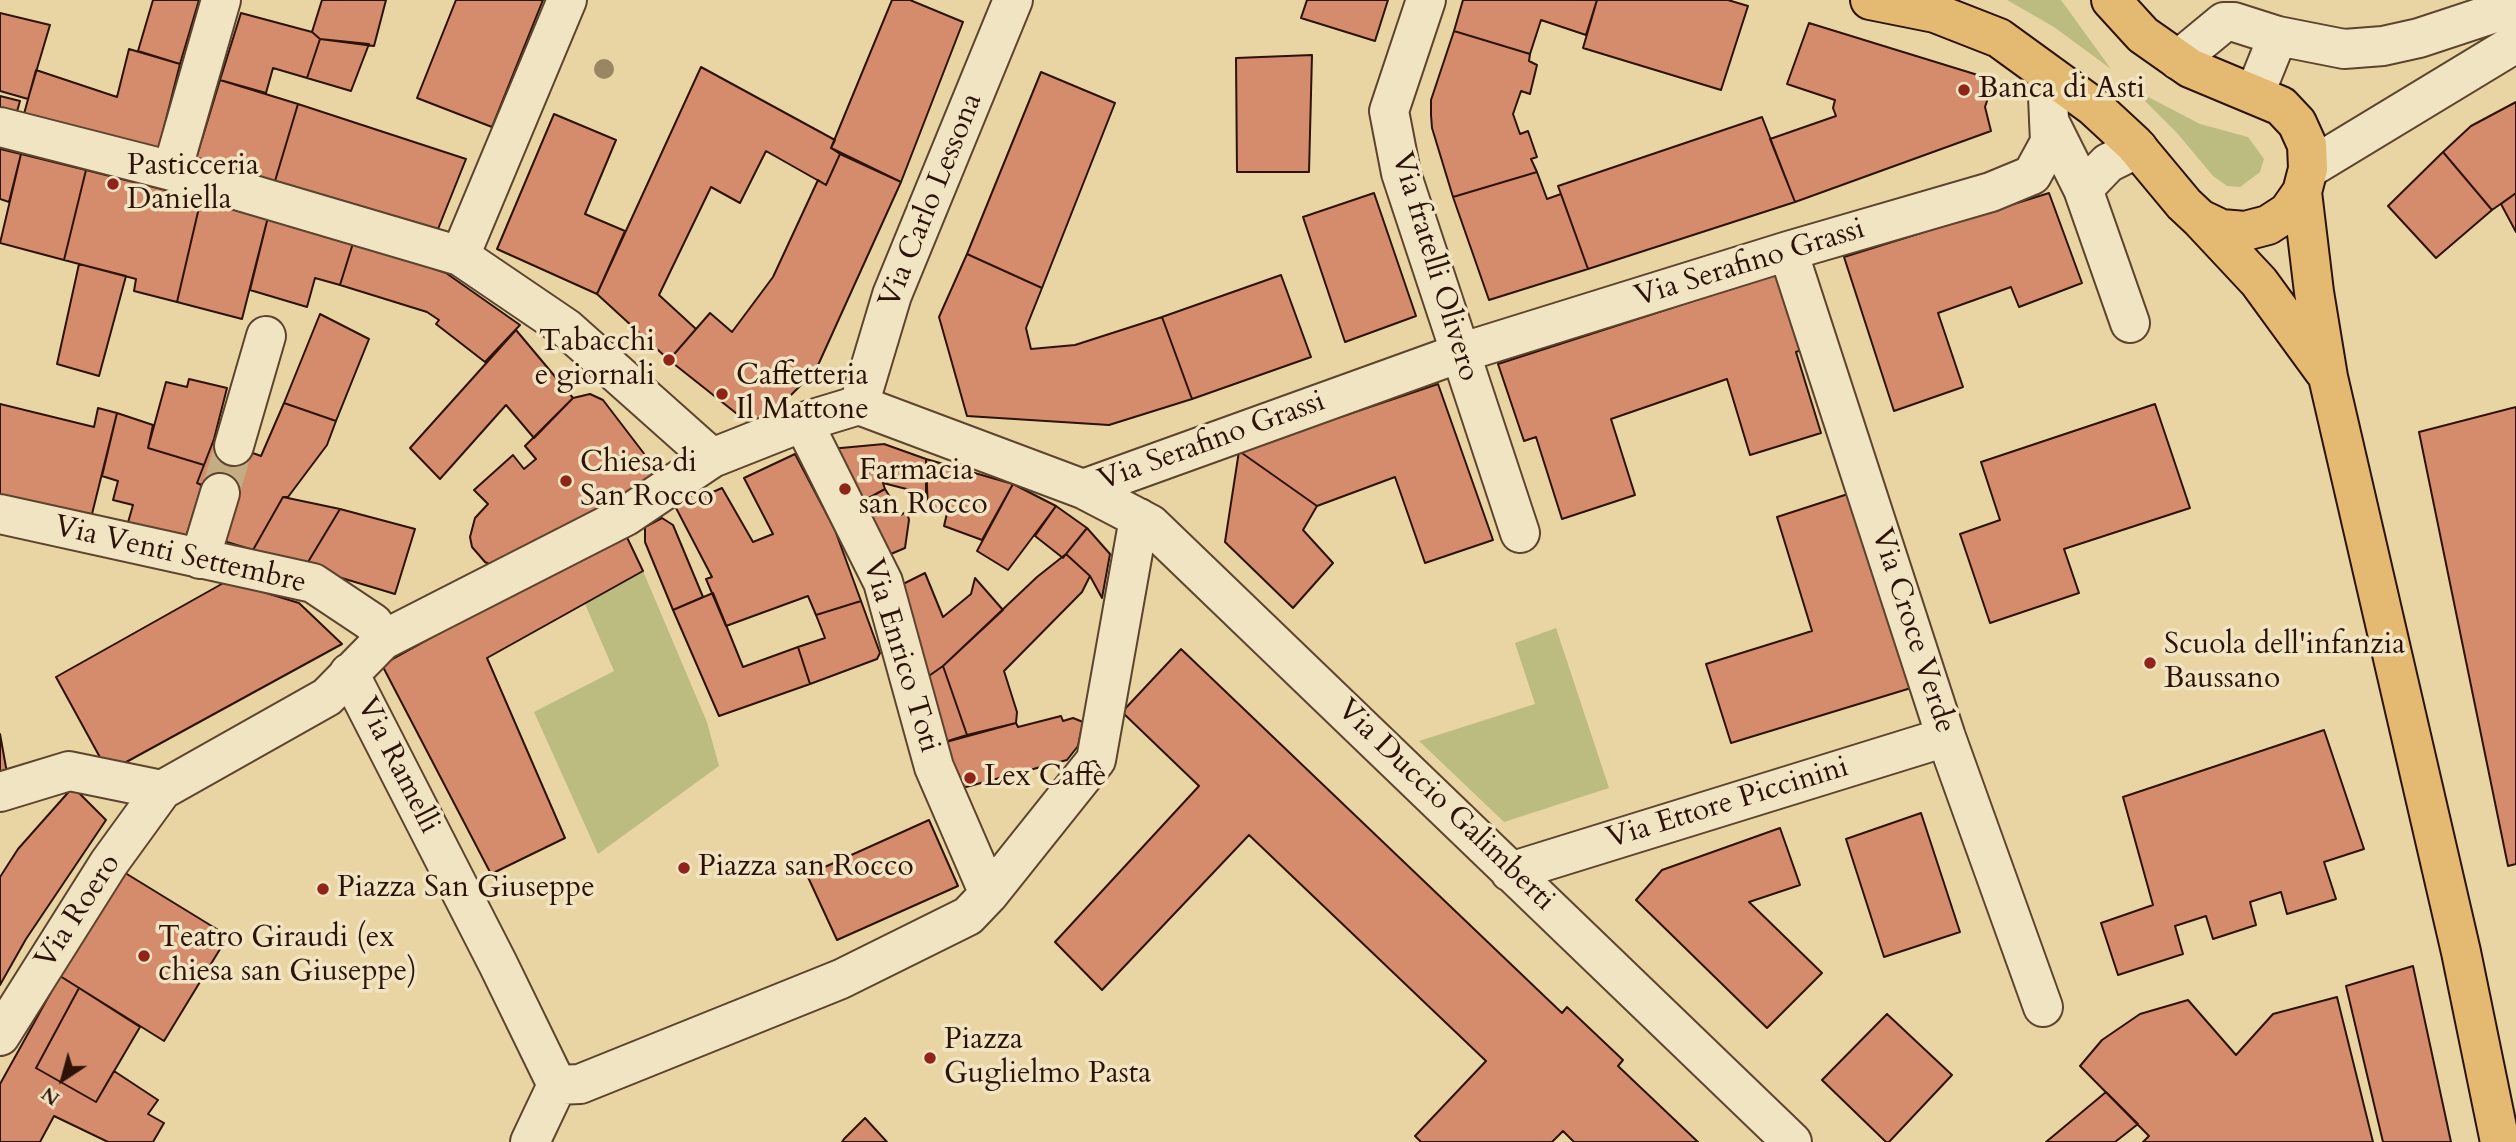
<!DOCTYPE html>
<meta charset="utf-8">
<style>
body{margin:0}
#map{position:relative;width:2516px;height:1142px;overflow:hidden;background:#e9d5a3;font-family:Cardo,serif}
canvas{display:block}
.north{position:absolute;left:28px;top:1044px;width:70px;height:70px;-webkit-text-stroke:5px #f1e4c3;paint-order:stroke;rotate:216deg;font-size:19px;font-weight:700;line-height:28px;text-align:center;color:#2d1307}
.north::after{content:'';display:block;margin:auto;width:24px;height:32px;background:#2d1307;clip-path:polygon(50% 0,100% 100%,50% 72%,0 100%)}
</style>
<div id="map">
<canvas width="2516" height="1142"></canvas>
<div class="north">N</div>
</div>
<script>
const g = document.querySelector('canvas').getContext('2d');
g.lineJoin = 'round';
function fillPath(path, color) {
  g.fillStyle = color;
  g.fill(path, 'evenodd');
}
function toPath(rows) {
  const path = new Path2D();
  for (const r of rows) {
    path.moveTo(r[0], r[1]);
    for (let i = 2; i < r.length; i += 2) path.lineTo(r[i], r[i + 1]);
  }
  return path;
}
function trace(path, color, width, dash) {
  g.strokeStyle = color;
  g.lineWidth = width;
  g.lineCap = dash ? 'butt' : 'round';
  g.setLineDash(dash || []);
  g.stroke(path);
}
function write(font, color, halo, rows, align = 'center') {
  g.font = font + ' Cardo,serif';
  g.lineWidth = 7;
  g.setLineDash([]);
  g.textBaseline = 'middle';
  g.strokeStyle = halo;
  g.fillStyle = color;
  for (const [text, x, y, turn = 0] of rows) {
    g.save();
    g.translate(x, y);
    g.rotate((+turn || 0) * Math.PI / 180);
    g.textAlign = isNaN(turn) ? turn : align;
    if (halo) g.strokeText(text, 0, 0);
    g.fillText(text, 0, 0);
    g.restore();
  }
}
fillPath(toPath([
 [2007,0,2061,0,2111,69,2054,27],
 [2133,89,2200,124,2248,137,2264,159,2260,172,2240,187,2227,186,2213,176,2177,133],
 [643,571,707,722,719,766,598,854,534,712,614,671,585,604],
 [1556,628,1609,788,1504,822,1419,741,1535,704,1515,643]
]), '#bcbc81');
const building = toPath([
 [153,0,199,0,180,64,138,51,153,0],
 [322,0,386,0,374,46,320,39,312,32,322,0],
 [456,0,543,0,492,127,417,98,456,0],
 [892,0,910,0,963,22,901,182,831,148,892,0],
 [1307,0,1388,0,1375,41,1301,18,1307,0],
 [1463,0,1597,0,1586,35,1541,20,1530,54,1454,31,1463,0],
 [1597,0,1728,0,1748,6,1721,90,1583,48,1597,0],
 [0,13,50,25,28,99,0,91,0,13],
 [241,13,312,32,320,39,307,78,273,68,266,93,220,80,241,13],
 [1809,23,1994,80,1985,107,1991,131,1795,202,1770,139,1836,116,1833,108,1835,100,1787,84,1809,23],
 [1454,31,1530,54,1529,61,1537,65,1530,94,1521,91,1513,114,1520,134,1528,131,1537,157,1531,159,1537,172,1453,197,1432,128,1431,115,1431,100,1454,31],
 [320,39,369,44,351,91,307,78,320,39],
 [129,49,180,64,158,151,24,114,36,70,117,97,129,49],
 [1312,55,1309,172,1237,172,1236,58,1312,55],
 [701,67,835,140,831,148,840,154,826,185,766,151,740,203,711,187,659,295,696,329,669,360,597,294,701,67],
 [1041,72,1115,103,1042,288,967,254,1041,72],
 [220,80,298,104,275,181,196,159,220,80],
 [0,96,20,101,16,115,0,110,0,96],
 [2516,102,2516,193,2492,210,2443,152,2471,126,2516,102],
 [298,104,466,159,438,229,275,181,298,104],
 [554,114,616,140,585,214,625,231,597,294,497,249,554,114],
 [1762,117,1795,202,1588,269,1558,186,1762,117],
 [0,149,21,154,9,202,0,199,0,149],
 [2443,152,2492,210,2436,258,2388,206,2443,152],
 [21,154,86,170,64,260,0,243,21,154],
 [840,154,901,182,819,363,803,383,779,407,751,425,669,360,710,313,732,332,773,277,818,180,826,185,840,154],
 [86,170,201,199,177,302,134,291,136,279,64,260,86,170],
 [1537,172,1547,199,1561,194,1588,269,1489,300,1453,197,1537,172],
 [1374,193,1416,316,1345,342,1303,217,1374,193],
 [2049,193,2082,283,2019,307,2011,287,1938,313,1963,387,1894,411,1844,257,2049,193],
 [2516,193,2516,232,2501,204,2516,193],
 [201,199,268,217,242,319,177,302,201,199],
 [268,217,354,240,340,285,315,278,307,307,250,290,268,217],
 [354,240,446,273,520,325,485,362,436,324,439,320,427,312,340,285,354,240],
 [967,254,1042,288,1026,328,1031,349,1075,345,1162,317,1192,399,1109,425,967,416,939,317,967,254],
 [79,264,126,276,99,376,57,364,79,264],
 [1786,271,1810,347,1796,352,1821,433,1750,455,1727,379,1611,419,1635,495,1562,519,1536,437,1524,441,1498,364,1786,271],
 [1281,275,1311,357,1192,399,1162,317,1281,275],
 [320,314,369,339,336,421,284,403,320,314],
 [516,330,573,398,534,438,506,405,440,479,410,448,516,330],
 [189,379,227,388,214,439,204,465,148,448,166,382,187,387,189,379],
 [1438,384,1493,540,1425,563,1395,477,1317,506,1239,451,1438,384],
 [590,394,603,400,652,464,652,477,581,528,495,567,485,562,472,547,470,537,475,518,488,504,474,490,513,455,524,469,536,459,525,446,573,398,590,394],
 [284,403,336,421,327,445,288,497,283,497,253,550,217,539,233,500,197,483,214,439,261,456,284,403],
 [0,404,94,427,98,408,117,413,91,518,0,499,0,404],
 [2155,404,2190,508,2064,549,2079,593,1990,623,1960,534,2000,520,1981,462,2155,404],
 [2516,407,2516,864,2508,866,2419,432,2516,407],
 [117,413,153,425,148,448,204,465,197,483,202,485,185,540,127,526,133,505,113,500,118,481,102,476,117,413],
 [884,444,926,459,926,494,883,483,885,489,854,506,830,449,884,444],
 [1239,451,1317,506,1303,530,1333,563,1293,608,1225,542,1239,451],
 [795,454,835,530,861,601,816,615,808,596,726,626,706,579,712,577,676,508,722,488,753,542,773,534,744,478,795,454],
 [926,459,1013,484,982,540,944,526,948,509,928,512,926,459],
 [1013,484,1056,506,1008,570,977,551,1013,484],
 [885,489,901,515,907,511,909,520,905,548,879,559,854,506,885,489],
 [1848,494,1911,688,1731,743,1706,664,1812,631,1777,517,1848,494],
 [283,497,340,509,305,567,253,550,283,497],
 [1056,506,1087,528,1063,558,1035,536,1056,506],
 [340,509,415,529,395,594,305,567,340,509],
 [662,518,673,525,703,597,673,610,645,542,645,527,662,518],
 [1087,528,1110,554,1102,598,1090,576,1066,554,1087,528],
 [624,531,643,571,487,658,565,838,491,874,382,665,624,531],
 [1066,554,1090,576,1082,592,1004,671,1017,712,1016,723,967,735,943,666,1037,577,1066,554],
 [925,573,943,617,971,594,975,578,1003,610,943,666,916,685,893,589,925,573],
 [227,581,299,603,342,644,108,772,56,677,227,581],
 [713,593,743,667,798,647,810,684,719,716,673,610,713,593],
 [861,601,880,653,877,659,810,684,798,647,825,638,816,615,861,601],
 [1181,649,1562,1013,1567,1007,1623,1060,1618,1066,1698,1142,1574,1142,1563,1131,1552,1142,1421,1142,1415,1136,1486,1061,1249,835,1102,990,1055,942,1199,786,1122,712,1181,649],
 [943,666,967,735,935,745,916,685,943,666],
 [1061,716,1063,721,1073,718,1083,722,1078,746,1067,760,951,791,935,745,1016,723,1018,727,1061,716],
 [2324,730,2364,849,2324,862,2336,899,2287,914,2281,892,2250,902,2256,925,2213,939,2206,916,2175,926,2183,954,2118,975,2101,923,2153,905,2123,797,2324,730],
 [0,734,7,773,0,775,0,734],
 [73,787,106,820,26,939,0,985,0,877,18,849,73,787],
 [1921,813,1960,932,1884,957,1846,839,1921,813],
 [929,820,958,886,837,940,807,875,929,820],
 [1780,828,1800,885,1749,902,1822,973,1767,1028,1636,900,1662,870,1780,828],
 [122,871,228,936,164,1041,60,976,122,871],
 [2413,966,2451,1142,2383,1142,2346,986,2413,966],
 [60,976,79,988,36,1068,96,1102,114,1071,158,1100,148,1114,164,1123,153,1142,108,1142,54,1116,40,1142,0,1142,0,1084,60,976],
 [79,988,140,1027,96,1102,36,1068,79,988],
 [2337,997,2373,1142,2143,1142,2149,1136,2080,1066,2102,1040,2140,1014,2188,1000,2236,1055,2273,1014,2337,997],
 [1887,1014,1952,1075,1889,1142,1886,1142,1822,1080,1887,1014],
 [2106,1092,2138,1124,2115,1142,2046,1142,2106,1092],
 [865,1118,887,1142,842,1142,844,1139,865,1118]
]);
fillPath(building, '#d48c6c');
trace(building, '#2d1307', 2);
trace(toPath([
 [220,493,234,446]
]), '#c3ae84', 38, [38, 19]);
const minor = toPath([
 [1426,0,1389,111,1401,173,1520,533],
 [2178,60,2224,22,2234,22,2278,36,2344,49,2383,46,2419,38,2516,6],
 [2255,93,2278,36],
 [2049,121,2083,189,2108,163,2138,148],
 [0,127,172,171,460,256,566,328,712,458],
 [2308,169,2516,43],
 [172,171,221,0],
 [2083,189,2130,323],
 [1788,251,1946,737,2043,1007],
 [460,256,567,0],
 [859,405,892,295,1013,0],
 [803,422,883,582,934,767,989,894],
 [234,446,266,336],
 [1083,489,1460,353,1788,251,1991,192,2032,175,2050,142,2047,74],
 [0,514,313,583,373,623,383,640],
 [200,559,220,493],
 [349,673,498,964,557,1085],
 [0,792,69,771,162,790],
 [1510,872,1946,737],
 [0,1036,109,863,162,790,327,697,383,640,626,516,712,458,803,422,859,405,1083,489,1150,524,1792,1142],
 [557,1085,580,1084,841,979,968,916,989,894,1096,760,1139,518],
 [530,1142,557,1085]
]);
const major = toPath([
 [1870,0,1935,13],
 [1918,0,1935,13,1999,38,2094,107,2134,144,2184,204,2200,219,2221,229,2245,231,2268,225,2288,212,2302,192,2308,169,2307,145,2297,123,2281,106,2190,68,2143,35,2111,0],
 [2302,192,2314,292,2328,377,2461,952,2500,1142],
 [2201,220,2259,282,2324,371]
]);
trace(minor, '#5c442e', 42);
trace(major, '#2d1307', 42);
trace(minor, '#f1e4c3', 38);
trace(major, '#e4ba72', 38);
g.fillStyle = '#998662';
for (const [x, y] of [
 [604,69]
]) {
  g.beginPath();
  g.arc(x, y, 10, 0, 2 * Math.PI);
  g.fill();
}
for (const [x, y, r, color] of [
 [1964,90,7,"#8f2418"],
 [113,184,7,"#8f2418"],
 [669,360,7,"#8f2418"],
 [722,394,7,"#8f2418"],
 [566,481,7,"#8f2418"],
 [845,489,7,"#8f2418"],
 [2150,663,7,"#8f2418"],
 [970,778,7,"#8f2418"],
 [684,868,7,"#8f2418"],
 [323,889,7,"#8f2418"],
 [144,956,7,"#8f2418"],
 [930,1058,7,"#8f2418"]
]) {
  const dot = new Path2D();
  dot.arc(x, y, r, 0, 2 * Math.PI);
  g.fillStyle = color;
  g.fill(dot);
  trace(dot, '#f1e4c3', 2.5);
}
write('30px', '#2d1307', '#f1e4c3', [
 ["Banca di Asti",1978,90],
 ["Pasticceria",127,167],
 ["Daniella",127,201],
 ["Tabacchi",655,343,"right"],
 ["e giornali",655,377,"right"],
 ["Caffetteria",736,377],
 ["Il Mattone",736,411],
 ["Chiesa di",580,464],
 ["San Rocco",580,498],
 ["Farmacia",859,472],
 ["san Rocco",859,506],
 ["Scuola dell'infanzia",2164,646],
 ["Baussano",2164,680],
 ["Lex Caffè",984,778],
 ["Piazza san Rocco",698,868],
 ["Piazza San Giuseppe",337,889],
 ["Teatro Giraudi (ex",158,939],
 ["chiesa san Giuseppe)",158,973],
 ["Piazza",944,1041],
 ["Guglielmo Pasta",944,1075]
], 'left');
write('30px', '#2d1307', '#f1e4c3', [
 ["Via Carlo Lessona",932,201,-68],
 ["Via Serafino Grassi",1750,264,-17],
 ["Via fratelli Olivero",1434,267,73],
 ["Via Serafino Grassi",1212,442,-20],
 ["Via Venti Settembre",180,556,13],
 ["Via Croce Verde",1912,631,72],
 ["Via Enrico Toti",900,656,73],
 ["Via Ramelli",397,766,63],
 ["Via Ettore Piccinini",1728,804,-17],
 ["Via Duccio Galimberti",1445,806,44],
 ["Via Roero",79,912,-57]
]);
</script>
